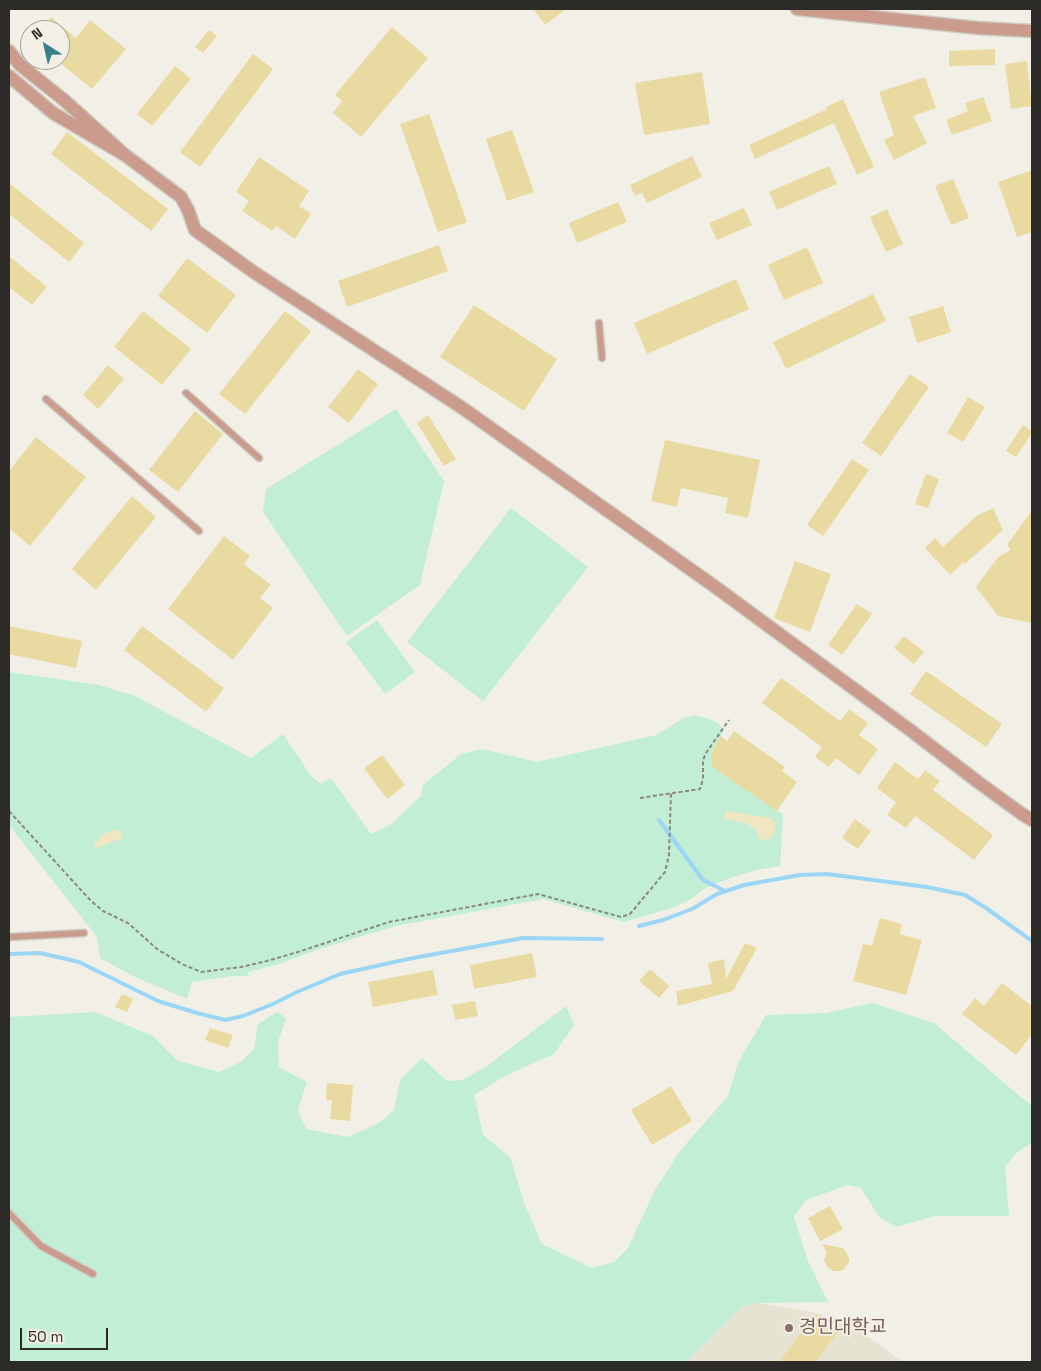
<!DOCTYPE html>
<meta charset="utf-8">
<style>
body{margin:0}
#map{position:relative;width:1041px;height:1371px;overflow:hidden;background:#f2f0e6;font-family:"Space Grotesk",sans-serif}
canvas{display:block}
.frame{position:absolute;inset:0;border:10px solid #2c2b28;pointer-events:none}
.north{position:absolute;left:20px;top:20px;width:50px;height:50px;box-sizing:border-box;background:#f2f0e6;border:1px solid #a3a19a;border-radius:50%;rotate:325deg;font-size:14px;font-weight:700;line-height:20px;text-align:center;color:#2c2b28}
.north::after{content:'';display:block;margin:auto;width:18px;height:22px;background:#3a7e8d;clip-path:polygon(50% 0,100% 100%,50% 72%,0 100%)}
.scale{position:absolute;left:20px;top:1328px;width:88px;height:22px;box-sizing:border-box;border:2px solid #2c2b28;border-top:0;padding-left:6px;font-size:15px;line-height:18px;white-space:nowrap;color:#2c2b28;-webkit-text-stroke:4px #f2f0e6;paint-order:stroke}
</style>
<div id="map">
<canvas width="1041" height="1371"></canvas>
<div class="frame"></div>
<div class="north">N</div>
<div class="scale">50 m</div>
</div>
<script>
const g = document.querySelector('canvas').getContext('2d');
g.lineJoin = 'round';
function fillPath(path, color) {
  g.fillStyle = color;
  g.fill(path, 'evenodd');
}
function toPath(rows) {
  const path = new Path2D();
  for (const r of rows) {
    path.moveTo(r[0], r[1]);
    for (let i = 2; i < r.length; i += 2) path.lineTo(r[i], r[i + 1]);
  }
  return path;
}
function trace(path, color, width, dash) {
  g.strokeStyle = color;
  g.lineWidth = width;
  g.lineCap = dash ? 'butt' : 'round';
  g.setLineDash(dash || []);
  g.stroke(path);
}
function write(font, color, halo, rows, align = 'center') {
  g.font = font + ' "Space Grotesk","Noto Sans KR",sans-serif';
  g.lineWidth = 4;
  g.setLineDash([]);
  g.textBaseline = 'middle';
  g.strokeStyle = halo;
  g.fillStyle = color;
  for (const [text, x, y, turn = 0] of rows) {
    g.save();
    g.translate(x, y);
    g.rotate((+turn || 0) * Math.PI / 180);
    g.textAlign = isNaN(turn) ? turn : align;
    if (halo) g.strokeText(text, 0, 0);
    g.fillText(text, 0, 0);
    g.restore();
  }
}
fillPath(toPath([
 [758,1303,809,1311,850,1323,897,1358,905,1362,686,1362,742,1307]
]), '#e7e3d3');
fillPath(toPath([
 [396,409,444,481,420,585,347,636,263,512,266,489],
 [511,508,588,567,483,701,407,642],
 [377,620,415,672,385,694,346,642],
 [9,672,99,685,135,696,251,758,283,734,311,776,321,784,331,778,371,834,390,825,421,796,423,785,461,754,482,749,537,762,656,735,684,718,694,715,715,721,723,728,721,736,711,753,713,767,783,814,780,866,757,870,730,878,704,889,691,899,675,907,624,922,543,899,396,926,316,950,276,965,248,972,249,976,232,976,192,982,187,999,133,976,100,958,97,937,9,825],
 [872,1003,934,1023,1022,1098,1032,1105,1032,1143,1017,1152,1005,1167,1009,1216,935,1216,896,1227,879,1217,861,1188,848,1185,806,1200,794,1217,808,1261,828,1302,758,1303,742,1307,686,1362,9,1362,9,1017,95,1012,153,1036,178,1061,219,1072,240,1062,254,1049,258,1024,277,1012,286,1018,278,1042,279,1067,307,1082,298,1110,306,1129,348,1137,379,1123,394,1110,400,1080,422,1058,447,1081,462,1080,487,1066,566,1006,574,1025,554,1054,507,1075,474,1095,483,1135,510,1157,525,1205,542,1244,592,1268,614,1262,628,1248,654,1192,679,1152,728,1096,738,1063,766,1015,826,1013]
]), '#c1eed4');
fillPath(toPath([
 [726,811,771,818,775,823,775,833,770,839,761,840,757,837,757,831,746,823,724,819],
 [116,829,121,832,123,839,111,842,96,849,94,847,95,843,102,835]
]), '#f0e6c1');
trace(toPath([
 [659,820,703,880,725,891],
 [639,926,663,920,692,909,717,894,744,885,800,875,827,874,927,887,965,895,986,908,1032,941],
 [9,954,40,953,79,962,158,1001,197,1013,225,1020,243,1016,273,1004,297,992,340,974,408,959,523,938,602,939]
]), '#9bd6f6', 4);
fillPath(toPath([
 [533,9,566,9,545,25],
 [51,17,76,38,90,20,126,49,92,89,60,63,60,30,40,30],
 [392,27,428,58,361,137,333,113,342,101,335,95],
 [209,30,217,36,203,53,195,47],
 [995,49,995,65,949,66,949,51],
 [253,54,273,69,200,167,180,152],
 [1027,61,1032,106,1011,109,1005,64],
 [175,66,191,79,152,126,137,114],
 [702,72,710,124,644,135,635,83],
 [925,77,936,108,913,116,927,143,894,160,884,140,894,135,879,92],
 [983,97,992,121,952,135,946,120,968,111,965,103],
 [843,99,874,167,857,175,834,123,755,159,749,145,827,109,826,107],
 [429,114,467,222,438,232,400,124],
 [512,130,534,192,507,201,486,139],
 [67,132,168,209,151,231,51,154],
 [692,156,702,177,647,203,642,193,635,196,630,185],
 [259,157,309,191,299,206,311,214,295,239,276,226,272,231,242,211,249,201,236,192],
 [829,166,837,184,777,210,769,192],
 [1032,170,1032,232,1017,237,998,182],
 [953,179,969,218,951,225,935,186],
 [9,183,84,243,69,262,9,214],
 [618,202,627,222,577,243,569,223],
 [744,208,752,225,717,240,709,223],
 [887,209,903,244,886,252,870,217],
 [439,245,448,271,347,307,338,281],
 [807,247,823,283,784,300,768,265],
 [9,256,47,287,32,305,9,287],
 [187,258,236,295,207,333,158,296],
 [736,279,749,309,647,354,634,323],
 [873,294,886,321,786,369,773,342],
 [474,305,557,359,524,411,440,357],
 [943,306,951,332,917,343,909,317],
 [143,311,191,349,162,385,114,347],
 [285,311,311,331,245,414,219,394],
 [108,365,124,379,98,409,83,395],
 [358,369,378,384,349,423,328,407],
 [910,374,929,387,881,456,862,443],
 [968,397,985,407,963,442,947,433],
 [195,411,223,434,178,492,149,470],
 [428,415,456,459,444,466,417,423],
 [1023,425,1032,431,1032,433,1016,457,1006,451],
 [36,437,86,477,30,546,9,528,9,471],
 [665,440,760,460,748,518,725,513,728,498,681,488,677,507,651,501],
 [852,459,869,470,823,536,807,525],
 [926,474,939,479,928,508,915,504],
 [132,496,156,517,96,590,72,569],
 [993,508,1003,530,965,564,963,562,950,575,925,548,935,538,943,547,976,516],
 [1032,510,1032,623,998,616,976,587,998,557,1011,550,1007,545],
 [224,536,250,556,244,564,271,585,260,598,273,608,233,660,168,609],
 [795,561,831,574,810,632,774,618],
 [857,604,872,614,842,655,828,645],
 [9,626,82,641,76,668,9,654],
 [142,626,224,688,206,712,124,650],
 [904,636,924,652,914,664,894,648],
 [926,671,1002,724,986,747,910,694],
 [781,678,840,721,849,709,868,723,859,735,878,749,859,775,836,758,829,767,815,757,822,747,762,703],
 [734,731,785,767,782,771,797,782,777,811,712,767,711,753,721,736,727,741],
 [382,755,405,785,387,799,364,768],
 [895,762,918,779,925,770,940,781,933,790,993,835,974,860,915,816,906,828,887,815,896,802,877,788],
 [855,819,871,831,858,849,842,838],
 [880,918,902,924,900,934,922,940,906,995,853,981,863,944,872,946],
 [745,943,757,948,733,991,678,1006,676,991,712,984,708,963,724,959,726,979],
 [532,953,537,977,474,989,470,965],
 [650,969,669,986,659,998,639,981],
 [433,970,438,995,373,1007,368,982],
 [1002,983,1032,1006,1032,1034,1016,1055,962,1014,975,998,984,1006],
 [122,994,133,999,127,1012,115,1007],
 [475,1001,478,1016,455,1020,452,1005],
 [210,1028,233,1035,228,1048,205,1040],
 [327,1083,353,1085,350,1121,330,1119,332,1100,326,1100],
 [671,1086,692,1121,652,1145,631,1110],
 [830,1206,843,1229,820,1241,808,1218],
 [822,1244,842,1248,845,1250,849,1258,849,1262,844,1269,841,1271,833,1271,827,1267,824,1260,827,1253],
 [815,1314,840,1325,839,1331,815,1362,779,1362]
]), '#e9daa2');
const lane = toPath([
 [599,323,602,358],
 [186,393,259,458],
 [46,399,199,531],
 [9,937,84,933],
 [9,1213,41,1246,93,1274]
]);
const street = toPath([
 [797,9,978,28,1032,31],
 [9,51,20,65,64,100,125,155,53,113,9,76],
 [125,155,181,197,188,210,195,230,255,273,461,407,714,586,910,730,978,782,1022,814,1032,820]
]);
trace(lane, '#cecdc4', 9);
trace(street, '#cecdc4', 15);
trace(toPath([
 [640,798,700,789,703,779,703,760,706,753,729,720],
 [9,811,91,901,103,911,128,923,157,949,182,964,201,972,241,967,267,961,298,952,389,922,538,894,621,917,630,914,665,872,669,855,671,793]
]), '#898881', 2, [4, 2.5]);
trace(lane, '#cb9c8d', 6);
trace(street, '#cb9c8d', 12);
for (const [x, y, r, color] of [
 [789,1328,5,"#8d6e63"]
]) {
  const dot = new Path2D();
  dot.arc(x, y, r, 0, 2 * Math.PI);
  g.fillStyle = color;
  g.fill(dot);
  trace(dot, '#f2f0e6', 2);
}
write('19px', '#785e54', '#f2f0e6', [
 ["경민대학교",799,1328]
], 'left');
</script>
